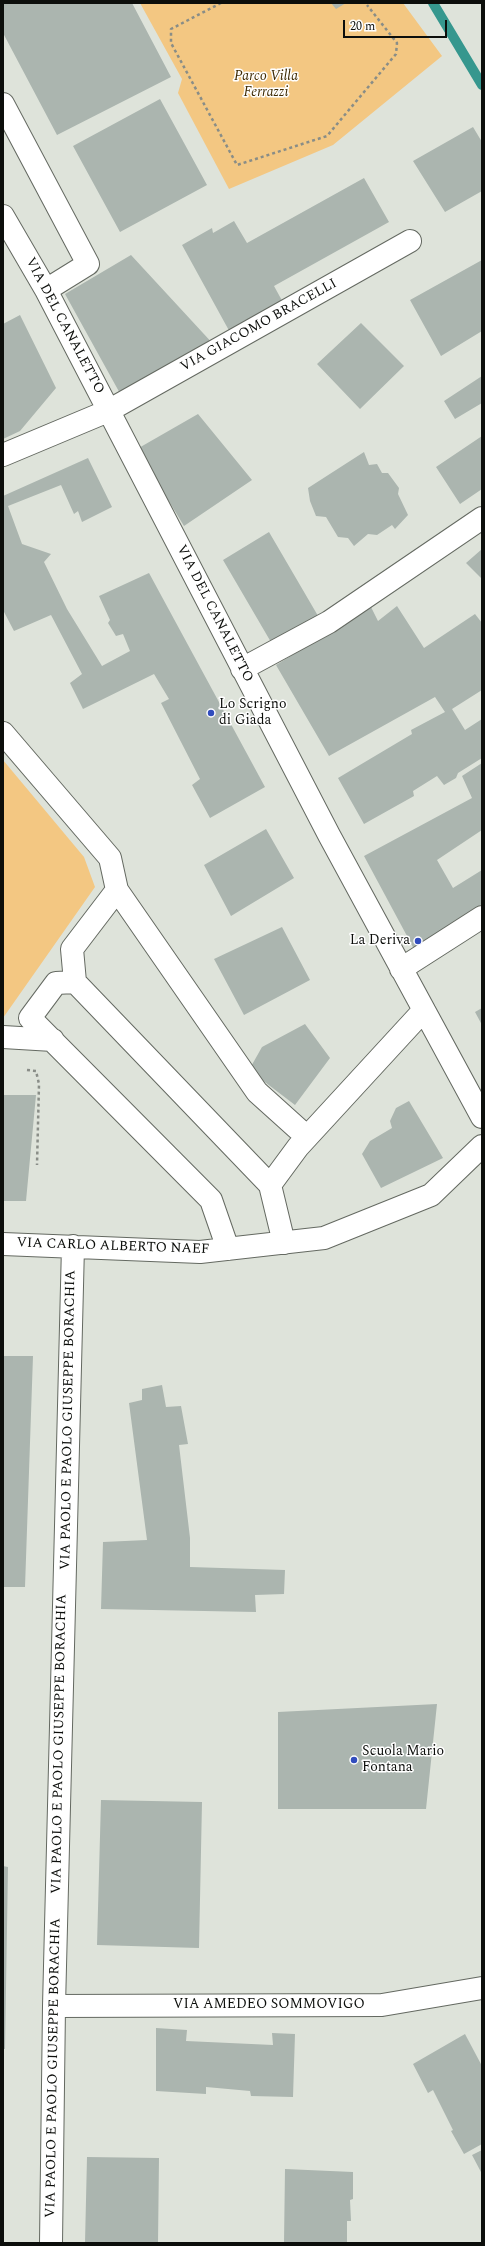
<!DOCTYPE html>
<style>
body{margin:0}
#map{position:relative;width:485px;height:2246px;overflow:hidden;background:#dee3da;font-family:Spectral,serif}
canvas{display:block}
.frame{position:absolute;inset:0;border:4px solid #0c0e0b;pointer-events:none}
.scale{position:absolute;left:343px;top:20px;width:104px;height:18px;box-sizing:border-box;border:2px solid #0c0e0b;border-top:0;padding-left:5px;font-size:12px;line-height:14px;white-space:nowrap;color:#0c0e0b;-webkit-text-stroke:3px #fff;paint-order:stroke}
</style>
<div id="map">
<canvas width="485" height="2246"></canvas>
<div class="frame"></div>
<div class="scale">20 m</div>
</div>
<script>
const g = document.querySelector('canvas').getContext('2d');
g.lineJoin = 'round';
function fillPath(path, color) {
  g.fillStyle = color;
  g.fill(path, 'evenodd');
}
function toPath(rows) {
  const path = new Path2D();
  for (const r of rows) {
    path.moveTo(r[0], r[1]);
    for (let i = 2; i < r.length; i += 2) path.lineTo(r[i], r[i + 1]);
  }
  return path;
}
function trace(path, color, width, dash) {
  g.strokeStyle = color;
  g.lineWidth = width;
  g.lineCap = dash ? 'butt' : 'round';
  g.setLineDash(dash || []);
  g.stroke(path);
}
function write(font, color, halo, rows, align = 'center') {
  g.font = font + ' Spectral,serif';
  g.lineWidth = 3;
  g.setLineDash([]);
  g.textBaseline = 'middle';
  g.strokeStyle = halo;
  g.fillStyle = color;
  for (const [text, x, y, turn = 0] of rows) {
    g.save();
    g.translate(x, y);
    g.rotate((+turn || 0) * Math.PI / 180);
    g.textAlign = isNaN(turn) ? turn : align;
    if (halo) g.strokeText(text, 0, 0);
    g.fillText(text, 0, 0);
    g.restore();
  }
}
fillPath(toPath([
 [140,3,403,3,442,56,333,145,229,189,178,93,182,79],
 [3,760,84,857,95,887,3,1018]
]), '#f3c782');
trace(toPath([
 [433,3,482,85]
]), '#36978e', 10);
fillPath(toPath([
 [3,3,132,3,171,77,57,135,3,33],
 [331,3,346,3,336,9],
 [160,99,207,185,120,232,73,146],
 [473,127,482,142,482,191,445,212,413,161],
 [364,178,389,222,274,286,285,306,232,336,182,245,212,228,213,233,234,221,247,243],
 [131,255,215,346,122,397,65,294],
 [482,260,482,331,441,356,410,300],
 [20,315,56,388,20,431,3,439,3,324],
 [361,323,404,366,360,409,317,364],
 [482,376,482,403,455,419,444,401],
 [198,414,252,480,184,526,137,449],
 [482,436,482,489,460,504,436,467],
 [364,452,369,465,377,464,382,473,388,473,399,488,398,494,408,515,395,529,392,525,377,535,368,534,354,546,348,538,338,537,326,517,316,516,310,501,308,488],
 [88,458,112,507,82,522,78,511,74,514,61,485,8,506,22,544,51,554,44,562,67,609,102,666,130,651,123,634,116,636,108,623,110,620,99,596,149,573,265,787,210,818,192,785,200,779,161,703,169,699,154,674,83,709,70,683,82,674,51,615,14,631,3,610,3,496],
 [269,532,321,621,275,649,223,560],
 [482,549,482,579,466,563],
 [397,606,424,648,475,614,482,623,482,690,452,709,465,730,482,719,482,758,458,773,456,778,444,785,437,776,413,791,414,796,364,824,338,778,412,734,411,730,445,712,435,697,329,756,276,665,371,607,378,621],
 [482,763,482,830,437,860,453,888,482,870,482,904,414,949,364,856,472,798,462,776],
 [266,829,294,878,231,916,204,865],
 [282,927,310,980,244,1015,214,959],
 [482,1008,482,1025,475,1012],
 [305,1024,330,1058,295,1105,249,1070,262,1047],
 [3,1095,36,1095,26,1201,3,1201],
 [409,1101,443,1158,381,1188,362,1154,370,1141,392,1128,390,1121,396,1108],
 [3,1356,33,1356,25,1587,3,1587],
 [162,1385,166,1407,181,1406,188,1444,179,1445,190,1538,190,1567,285,1570,284,1594,255,1595,256,1612,101,1609,103,1542,147,1540,129,1403,142,1400,142,1389],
 [437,1704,426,1809,278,1809,278,1712],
 [101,1800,202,1802,199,1948,97,1945],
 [3,1866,8,1867,5,2049,3,2049],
 [156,2028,187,2030,186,2041,273,2045,272,2033,295,2034,293,2097,251,2096,250,2091,206,2087,206,2094,156,2091],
 [465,2034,482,2066,482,2144,464,2154,451,2131,453,2130,433,2090,428,2093,413,2064],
 [482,2150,482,2174,472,2155],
 [87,2157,159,2158,158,2243,85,2243],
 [285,2169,353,2172,353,2199,350,2200,351,2221,347,2221,347,2243,284,2243]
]), '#abb5af');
const minor = toPath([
 [3,104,88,264,46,290],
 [3,216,46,290,329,835,482,1117],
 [3,455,108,411,410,241],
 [242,669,329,622,482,518],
 [3,733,110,858,117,890],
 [401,969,482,917],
 [75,982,72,949,117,890,257,1092,307,1137],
 [3,1037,53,1040],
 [284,1243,270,1185,298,1147,424,1010],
 [3,1244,200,1252,324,1238,431,1195,482,1146],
 [228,1249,211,1200,30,1018,56,983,75,982,270,1185],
 [54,2006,382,2005,482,1988],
 [51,2243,54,2006,73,1246]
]);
trace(minor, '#646961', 24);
trace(toPath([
 [221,3,171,29,171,43,237,165,327,136,396,54,397,43,367,5],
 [27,1070,36,1071,39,1084,37,1165]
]), '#898d87', 2.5, [3, 3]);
trace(minor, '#fff', 22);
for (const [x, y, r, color] of [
 [211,713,4,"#314cbd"],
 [418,941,4,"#314cbd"],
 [354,1760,4,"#314cbd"]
]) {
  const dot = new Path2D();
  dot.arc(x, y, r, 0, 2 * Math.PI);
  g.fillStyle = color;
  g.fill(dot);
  trace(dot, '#fff', 1.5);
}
write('italic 14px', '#3d2902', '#fff', [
 ["Parco Villa",266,77],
 ["Ferrazzi",266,93]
]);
write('14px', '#0c0e0b', '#fff', [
 ["VIA DEL CANALETTO",64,326,62],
 ["VIA GIACOMO BRACELLI",259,326,-29],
 ["VIA DEL CANALETTO",214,614,63],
 ["VIA CARLO ALBERTO NAEF",113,1247,2],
 ["VIA PAOLO E PAOLO GIUSEPPE BORACHIA",69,1420,-89],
 ["VIA PAOLO E PAOLO GIUSEPPE BORACHIA",60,1744,-89],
 ["VIA AMEDEO SOMMOVIGO",269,2005],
 ["VIA PAOLO E PAOLO GIUSEPPE BORACHIA",54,2068,-89]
]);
write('14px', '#0c0e0b', '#fff', [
 ["Lo Scrigno",219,705],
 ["di Giada",219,721],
 ["La Deriva",410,941,"right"],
 ["Scuola Mario",362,1752],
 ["Fontana",362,1768]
], 'left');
</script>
